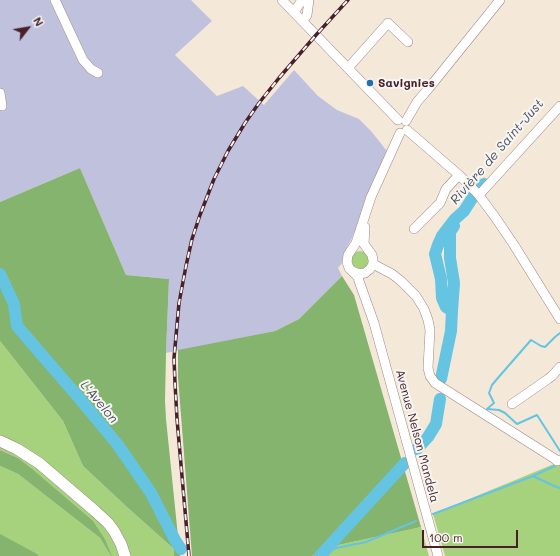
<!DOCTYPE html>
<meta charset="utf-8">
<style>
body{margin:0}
#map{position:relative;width:560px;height:556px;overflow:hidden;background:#f4e9d8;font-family:Mali,sans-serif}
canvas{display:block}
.north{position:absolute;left:8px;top:8px;width:40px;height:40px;-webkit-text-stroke:3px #f6f6f2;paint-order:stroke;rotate:59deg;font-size:11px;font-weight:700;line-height:16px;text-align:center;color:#4a1f2b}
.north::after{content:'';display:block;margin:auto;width:14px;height:18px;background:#4a1f2b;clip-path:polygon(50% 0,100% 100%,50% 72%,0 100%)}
.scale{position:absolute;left:422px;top:530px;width:96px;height:18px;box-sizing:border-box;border:2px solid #4a1f2b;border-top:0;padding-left:5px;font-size:12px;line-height:14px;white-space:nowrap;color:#4a1f2b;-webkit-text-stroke:3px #f6f6f2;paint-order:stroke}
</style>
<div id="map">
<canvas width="560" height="556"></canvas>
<div class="north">N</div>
<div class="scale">100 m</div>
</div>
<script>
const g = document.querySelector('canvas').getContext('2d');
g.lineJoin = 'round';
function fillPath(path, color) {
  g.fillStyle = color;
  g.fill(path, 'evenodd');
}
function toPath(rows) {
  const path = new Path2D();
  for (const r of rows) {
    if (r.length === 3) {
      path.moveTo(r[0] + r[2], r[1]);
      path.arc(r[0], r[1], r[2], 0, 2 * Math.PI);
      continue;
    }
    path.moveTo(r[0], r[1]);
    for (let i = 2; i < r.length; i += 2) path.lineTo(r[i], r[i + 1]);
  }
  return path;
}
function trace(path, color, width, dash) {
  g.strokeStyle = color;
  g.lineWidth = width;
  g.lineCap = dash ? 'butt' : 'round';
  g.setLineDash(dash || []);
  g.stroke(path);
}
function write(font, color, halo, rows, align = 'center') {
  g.font = font + ' Mali,sans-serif';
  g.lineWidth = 4;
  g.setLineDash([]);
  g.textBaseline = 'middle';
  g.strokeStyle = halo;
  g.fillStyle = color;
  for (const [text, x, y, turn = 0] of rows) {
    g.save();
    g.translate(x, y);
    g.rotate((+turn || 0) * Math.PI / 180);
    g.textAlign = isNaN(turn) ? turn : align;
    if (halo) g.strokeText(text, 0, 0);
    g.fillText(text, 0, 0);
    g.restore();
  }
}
fillPath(toPath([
 [0,0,191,0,212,21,175,55,217,96,243,86,264,105,294,70,318,96,337,110,359,119,371,131,387,151,352,238,344,253,342,263,338,268,342,276,299,319,275,331,166,353,169,279,126,275,80,168,0,202]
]), '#c0c2dd');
fillPath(toPath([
 [360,260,9],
 [0,341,63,421,83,466,128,508,174,549,174,556,112,556,106,541,18,458,0,450],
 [560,460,560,556,445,556,433,514,554,464],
 [0,466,18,474,100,538,111,556,0,556],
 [421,527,429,556,312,556,334,546]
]), '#a6d27e');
fillPath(toPath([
 [80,168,126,275,169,279,166,353,165,401,166,419,180,556,174,556,174,549,128,508,83,466,63,421,0,341,0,202],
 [342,276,354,295,421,527,334,546,312,556,192,556,178,377,178,350,275,331,299,319],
 [0,450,18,458,32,469,93,521,106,541,112,556,111,556,100,538,18,474,0,466],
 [0,534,37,554,39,556,0,556]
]), '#84b46d');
trace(toPath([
 [560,333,555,337,545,347,541,346,531,340,497,379,492,385,489,393,494,403,487,409,499,410,505,413,517,424,537,415,560,451],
 [533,476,559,464],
 [433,514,533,476,554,486,560,488],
 [322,554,336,548,366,542,416,521]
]), '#64c4e2', 2);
trace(toPath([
 [0,274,14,304,17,326,80,399,118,445,151,493,175,540,181,549],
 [452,311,454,283,450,258,450,232,454,226],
 [441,379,451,331,452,311,446,307,442,298,441,279,435,254,438,245,442,236,455,219,464,211,473,197,484,184],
 [417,449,428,437,436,424,440,399],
 [320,556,322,554,339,535,405,463]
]), '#64c4e2', 12);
const minor = toPath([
 [55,0,83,60,91,69,98,73],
 [282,0,398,120],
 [294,12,302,0],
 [303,21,307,15,309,0],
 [348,68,388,23,408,42],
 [0,93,2,106],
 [406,121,417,102,429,88,500,0],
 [407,130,459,175,478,194,495,217,514,245,560,319],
 [400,133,371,197,356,243,348,255,347,262,349,268,358,277,359,281,374,323,438,556],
 [479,195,560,106],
 [414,229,440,203,446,189,459,175],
 [373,264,392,274,401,281,416,296,424,309,428,320,430,330,428,368,430,376,435,383,555,459,557,461,560,460],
 [352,271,359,274,365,273,370,269,373,264,373,260,372,255,364,244,365,227],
 [512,404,548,379,552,376,560,367]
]);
const major = toPath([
 [0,441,17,449,39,463,95,511,108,523,114,531,121,544,125,556]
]);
trace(minor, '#9f8482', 10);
trace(major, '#9f8482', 12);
trace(minor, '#fff', 9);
trace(major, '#fff', 11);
const rail = toPath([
 [189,556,177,419,175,383,174,358,179,303,186,266,192,239,200,215,214,179,228,151,245,123,259,103,279,78,316,35,348,0]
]);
trace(rail, '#4a1f2b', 3.5);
trace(rail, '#f6f6f2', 2, [6]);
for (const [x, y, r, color] of [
 [370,83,4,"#1f6fb2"]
]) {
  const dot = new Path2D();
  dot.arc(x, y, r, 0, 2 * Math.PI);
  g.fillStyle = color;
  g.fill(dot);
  trace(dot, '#f6f6f2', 1.5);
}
write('bold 12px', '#4a1f2b', '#f6f6f2', [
 ["Savignies",378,83]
], 'left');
write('12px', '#4a1f2b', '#f6f6f2', [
 ["Avenue Nelson Mandela",417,436,75]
]);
write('italic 13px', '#525162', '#f6f6f2', [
 ["Rivière de Saint-Just",497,152,-49],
 ["L'Avelon",99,402,50]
]);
</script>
